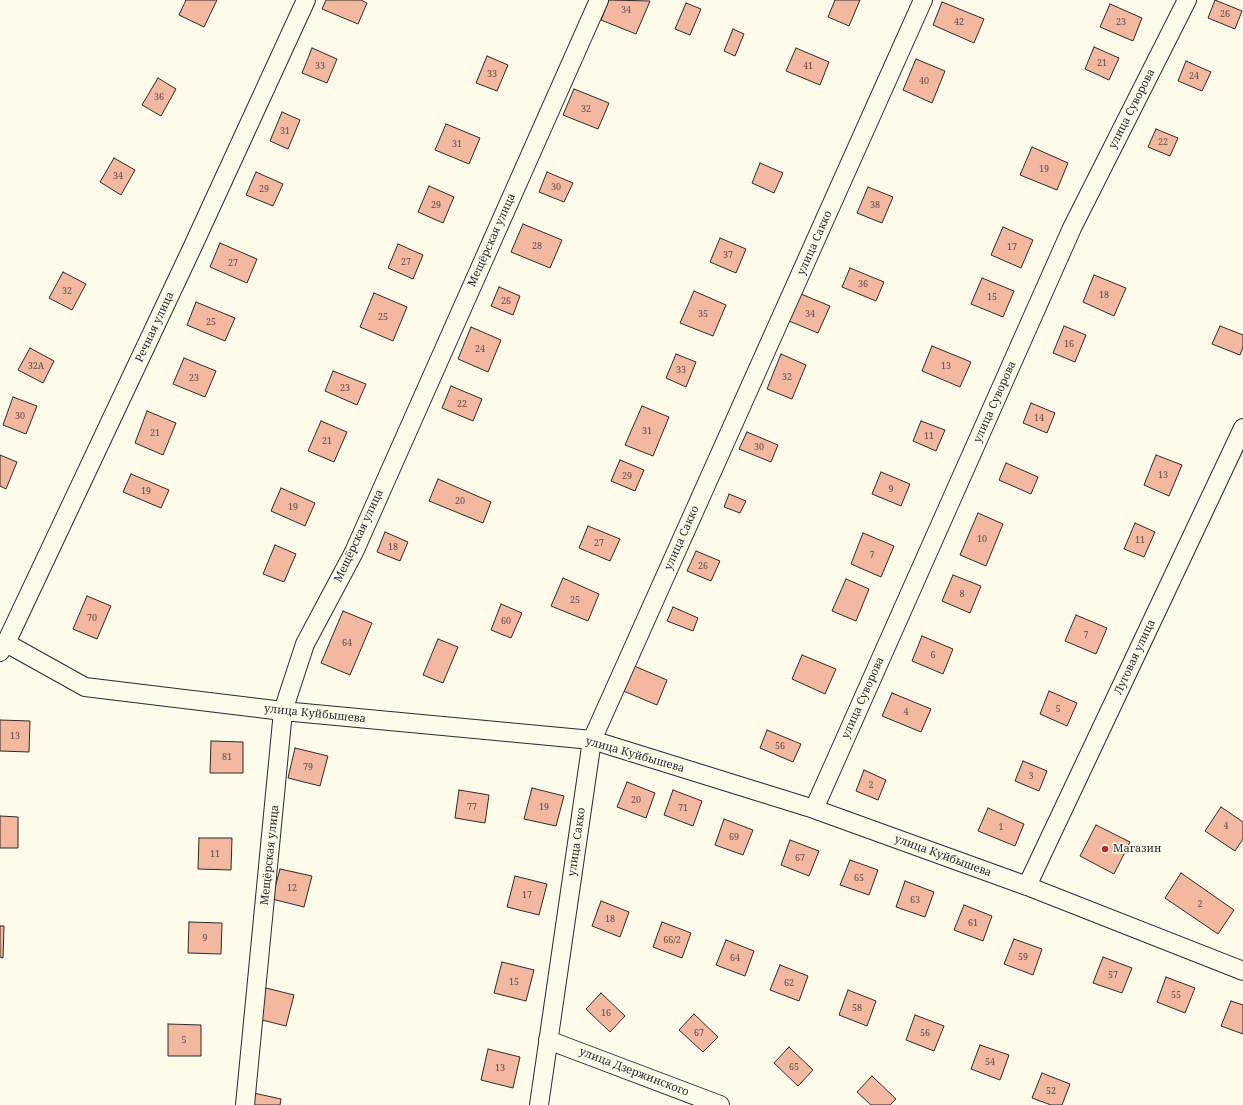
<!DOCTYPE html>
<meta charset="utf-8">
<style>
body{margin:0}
canvas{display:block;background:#fdfbea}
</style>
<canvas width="1243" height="1105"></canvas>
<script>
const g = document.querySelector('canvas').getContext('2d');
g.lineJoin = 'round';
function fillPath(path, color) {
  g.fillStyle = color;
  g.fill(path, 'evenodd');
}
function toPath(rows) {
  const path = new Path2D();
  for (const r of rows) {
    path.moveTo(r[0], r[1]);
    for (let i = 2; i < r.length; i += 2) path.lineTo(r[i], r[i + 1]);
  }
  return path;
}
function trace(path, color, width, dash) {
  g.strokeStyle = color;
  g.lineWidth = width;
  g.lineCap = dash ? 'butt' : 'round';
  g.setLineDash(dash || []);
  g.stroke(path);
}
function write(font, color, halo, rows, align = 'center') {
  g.font = font + ' "Noto Serif",serif';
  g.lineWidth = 3;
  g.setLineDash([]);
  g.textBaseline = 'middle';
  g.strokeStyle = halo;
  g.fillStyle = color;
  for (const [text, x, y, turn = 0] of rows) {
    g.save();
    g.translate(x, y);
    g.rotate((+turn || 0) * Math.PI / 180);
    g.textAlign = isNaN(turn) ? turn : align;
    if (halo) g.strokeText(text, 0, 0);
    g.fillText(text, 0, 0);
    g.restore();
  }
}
const building = toPath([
 [186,0,217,0,204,27,179,15,186,0],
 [326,0,361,0,367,3,358,24,322,9,326,0],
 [609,0,650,1,636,34,601,20,609,0],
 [835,0,860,0,849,26,828,17,835,0],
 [1215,0,1242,11,1235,29,1208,18,1215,0],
 [942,2,984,19,974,43,933,25,942,2],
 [686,3,701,9,690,35,675,29,686,3],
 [1110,4,1142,18,1133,41,1100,27,1110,4],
 [733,29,744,34,735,56,724,51,733,29],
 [1094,47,1119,58,1109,80,1085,69,1094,47],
 [312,48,337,59,327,83,302,73,312,48],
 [796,48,829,62,820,85,786,71,796,48],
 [487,56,508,65,497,91,476,83,487,56],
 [916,59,945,71,932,103,903,90,916,59],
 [1186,61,1211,72,1202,91,1178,81,1186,61],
 [158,78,176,89,161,116,142,105,158,78],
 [574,89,609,103,598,129,563,115,574,89],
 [282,112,300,120,288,149,270,141,282,112],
 [446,124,480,138,469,164,435,150,446,124],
 [1156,129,1178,138,1170,156,1148,147,1156,129],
 [1032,147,1068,163,1057,190,1020,175,1032,147],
 [114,158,135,170,121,195,100,182,114,158],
 [760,163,783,173,774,193,752,183,760,163],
 [256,172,283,184,273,206,246,195,256,172],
 [547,172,573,183,564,202,539,192,547,172],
 [429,186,454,197,443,223,418,212,429,186],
 [868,187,893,197,882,223,857,213,868,187],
 [523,224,562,240,550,268,511,252,523,224],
 [1003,227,1033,240,1021,268,991,255,1003,227],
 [720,238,746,249,736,273,710,262,720,238],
 [220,243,257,259,247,283,210,267,220,243],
 [398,244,423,255,413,279,388,268,398,244],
 [850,268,884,282,876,301,842,287,850,268],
 [63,272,86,284,72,310,49,298,63,272],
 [1094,275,1126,288,1114,316,1083,302,1094,275],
 [982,278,1014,291,1003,317,971,304,982,278],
 [499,287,520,296,513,315,491,306,499,287],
 [694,291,726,305,713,336,680,323,694,291],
 [374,293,407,307,393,341,360,327,374,293],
 [801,294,830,306,818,333,789,321,801,294],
 [196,302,235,318,225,341,187,325,196,302],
 [1064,326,1086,335,1075,362,1053,353,1064,326],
 [1220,326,1243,335,1243,347,1240,355,1212,344,1220,326],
 [471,327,501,340,488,372,458,359,471,327],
 [932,346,971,362,960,387,922,371,932,346],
 [30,348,54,361,43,383,18,370,30,348],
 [676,354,696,362,686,387,666,378,676,354],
 [781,354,806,365,792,399,767,389,781,354],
 [184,358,216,371,205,397,173,384,184,358],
 [333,371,366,384,357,405,325,391,333,371],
 [451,386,482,399,473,421,442,408,451,386],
 [13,397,37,406,26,434,3,425,13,397],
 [1031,403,1055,413,1047,433,1023,423,1031,403],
 [642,406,669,417,653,456,625,445,642,406],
 [147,411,176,423,163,455,135,443,147,411],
 [321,421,347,432,334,462,308,451,321,421],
 [921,421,945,430,936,451,913,441,921,421],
 [747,432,778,445,771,462,739,449,747,432],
 [0,455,17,462,6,489,0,486,0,455],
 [1156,455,1182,465,1169,496,1144,485,1156,455],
 [620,460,644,470,635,491,611,481,620,460],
 [1006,463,1038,477,1031,494,999,480,1006,463],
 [881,472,910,484,901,506,872,494,881,472],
 [131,474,169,490,161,508,123,492,131,474],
 [438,479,491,502,483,523,429,501,438,479],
 [281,488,315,503,305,526,271,511,281,488],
 [729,494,746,501,740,513,724,507,729,494],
 [978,513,1003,524,986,566,960,555,978,513],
 [1135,523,1155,532,1144,557,1124,549,1135,523],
 [588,526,620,539,610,561,579,548,588,526],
 [385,532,408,542,400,561,377,552,385,532],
 [863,533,894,546,881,577,851,564,863,533],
 [275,545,296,554,284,582,263,574,275,545],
 [696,551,720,561,711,581,687,571,696,551],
 [953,575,981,586,970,613,942,601,953,575],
 [563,578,599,594,588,621,551,606,563,578],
 [846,579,869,589,856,621,832,611,846,579],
 [87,596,111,606,97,639,73,629,87,596],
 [501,604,522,613,511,638,491,630,501,604],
 [673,607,698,618,693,631,667,621,673,607],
 [343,611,372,623,350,675,321,663,343,611],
 [1076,615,1107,628,1096,654,1065,641,1076,615],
 [922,636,953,649,943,674,912,661,922,636],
 [438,639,458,647,443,683,423,675,438,639],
 [802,655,836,669,825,694,792,679,802,655],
 [632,665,667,680,657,705,621,690,632,665],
 [1049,691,1077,703,1067,726,1040,714,1049,691],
 [892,693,931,709,921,732,882,716,892,693],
 [0,720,30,721,29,752,0,751,0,720],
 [767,730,801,744,793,762,760,748,767,730],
 [211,741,243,742,243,773,210,773,211,741],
 [295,748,328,756,320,786,288,778,295,748],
 [1023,761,1047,771,1039,791,1015,781,1023,761],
 [864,770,886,780,878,800,856,791,864,770],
 [627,782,655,793,646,818,617,807,627,782],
 [532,788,564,796,556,826,524,819,532,788],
 [459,790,489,795,485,823,455,818,459,790],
 [673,790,702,801,693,826,664,815,673,790],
 [1221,807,1243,822,1243,839,1235,851,1205,831,1221,807],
 [988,808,1024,824,1015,846,978,831,988,808],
 [0,816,18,817,18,848,0,848,0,816],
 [724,819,753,830,743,855,715,845,724,819],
 [1096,825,1130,842,1114,874,1080,856,1096,825],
 [199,838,232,838,231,870,198,869,199,838],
 [790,840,819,851,809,876,781,865,790,840],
 [850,860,878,870,869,895,840,885,850,860],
 [280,869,312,876,304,907,272,899,280,869],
 [1181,873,1234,910,1218,934,1165,898,1181,873],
 [515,876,547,884,539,915,507,907,515,876],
 [905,881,934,892,925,917,896,907,905,881],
 [601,901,629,912,620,937,592,926,601,901],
 [964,905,992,916,983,941,954,930,964,905],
 [189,922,222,923,221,954,188,953,189,922],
 [662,922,691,933,682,958,653,947,662,922],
 [0,926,4,926,3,958,0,957,0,926],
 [1014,939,1042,949,1033,975,1004,964,1014,939],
 [726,940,754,951,745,976,716,965,726,940],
 [1103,957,1132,968,1122,993,1093,983,1103,957],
 [502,962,534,970,526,1001,494,993,502,962],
 [780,965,808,976,799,1001,770,990,780,965],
 [1166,977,1195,988,1185,1013,1157,1002,1166,977],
 [262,987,294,995,286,1026,254,1018,262,987],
 [848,990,876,1001,867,1026,839,1015,848,990],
 [601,993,625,1016,610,1032,586,1009,601,993],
 [1231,1001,1243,1005,1243,1034,1221,1026,1231,1001],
 [694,1014,718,1037,703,1052,679,1030,694,1014],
 [915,1015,944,1026,934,1051,906,1040,915,1015],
 [168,1024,201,1025,201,1056,168,1056,168,1024],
 [980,1045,1009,1055,1000,1080,971,1069,980,1045],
 [789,1047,813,1070,798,1086,774,1063,789,1047],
 [488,1049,520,1057,513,1088,481,1080,488,1049],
 [1042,1073,1070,1084,1062,1105,1051,1105,1032,1098,1042,1073],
 [872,1076,896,1099,890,1105,871,1105,857,1092,872,1076],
 [249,1092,281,1099,280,1105,246,1105,249,1092]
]);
fillPath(building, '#f2b8a0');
trace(building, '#2b2b2b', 1);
const street = toPath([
 [6,643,85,687,283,711,592,740,814,809,1027,886,1243,971],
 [0,652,6,643,193,246,306,0],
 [814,809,1072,228,1187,0],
 [1027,886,1243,428],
 [548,1040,720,1105],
 [245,1105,283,711,305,644,354,552,599,0],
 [539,1105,592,740,923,0]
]);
trace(street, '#2b2b2b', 20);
trace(street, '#fdfbea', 18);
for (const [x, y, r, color] of [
 [1105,849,4,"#c62828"]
]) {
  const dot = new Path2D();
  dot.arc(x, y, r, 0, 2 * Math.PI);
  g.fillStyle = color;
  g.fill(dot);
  trace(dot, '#fdfbea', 1.5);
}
write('9px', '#5d4e48', null, [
 ["34",626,10],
 ["26",1225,14],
 ["42",959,22],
 ["23",1121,22],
 ["21",1102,63],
 ["33",320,66],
 ["41",808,66],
 ["33",492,74],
 ["24",1194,76],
 ["40",924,81],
 ["36",159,97],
 ["32",586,109],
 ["31",285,131],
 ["22",1163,142],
 ["31",457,144],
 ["19",1044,169],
 ["34",118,176],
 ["30",556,187],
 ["29",264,189],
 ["29",436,205],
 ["38",875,205],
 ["28",537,246],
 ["17",1012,247],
 ["37",728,255],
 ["27",406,262],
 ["27",233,263],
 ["36",863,284],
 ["32",67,291],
 ["18",1104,295],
 ["15",992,297],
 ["26",506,301],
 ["35",703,314],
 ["34",810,314],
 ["25",383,317],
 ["25",211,322],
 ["16",1069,344],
 ["24",480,349],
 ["32А",36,366],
 ["13",946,366],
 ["33",681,370],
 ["32",787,377],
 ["23",194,378],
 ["23",345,388],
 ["22",462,404],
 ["30",20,416],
 ["14",1039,418],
 ["31",647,431],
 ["21",155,433],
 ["11",929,436],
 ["21",327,441],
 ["30",759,447],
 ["13",1163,475],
 ["29",627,476],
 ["9",891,489],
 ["19",146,491],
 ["20",460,501],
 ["19",293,507],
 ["10",982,539],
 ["11",1140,540],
 ["27",599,543],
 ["18",393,547],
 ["7",872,555],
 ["26",703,566],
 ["8",962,594],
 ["25",575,600],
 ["70",92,618],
 ["60",506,621],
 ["7",1086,635],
 ["64",347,643],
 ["6",933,655],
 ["5",1058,709],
 ["4",906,712],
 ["13",15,736],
 ["56",780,746],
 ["81",227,757],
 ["79",308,767],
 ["3",1031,776],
 ["2",871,785],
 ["20",636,800],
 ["77",472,807],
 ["19",544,807],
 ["71",683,808],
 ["4",1226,826],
 ["1",1001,827],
 ["69",734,837],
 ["11",215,854],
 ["67",800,858],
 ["65",859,878],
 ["12",292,888],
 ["17",527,895],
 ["63",915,900],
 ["2",1200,904],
 ["18",610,919],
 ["61",973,923],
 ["9",205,938],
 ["66/2",672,940],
 ["59",1023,957],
 ["64",735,958],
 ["57",1113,975],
 ["15",514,982],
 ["62",789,983],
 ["55",1176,995],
 ["58",857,1008],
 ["16",606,1013],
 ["67",699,1033],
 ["56",925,1033],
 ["5",184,1040],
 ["54",990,1062],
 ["65",794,1067],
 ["13",500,1068],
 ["52",1051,1091]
]);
write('11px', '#2b2b2b', '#fdfbea', [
 ["улица Суворова",1132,109,-63],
 ["Мещёрская улица",492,240,-66],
 ["улица Сакко",815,243,-66],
 ["Речная улица",155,327,-65],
 ["улица Суворова",995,402,-66],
 ["Мещёрская улица",359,536,-65],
 ["улица Сакко",682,538,-66],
 ["Луговая улица",1135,657,-65],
 ["улица Суворова",863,698,-66],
 ["улица Куйбышева",315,714,6],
 ["улица Куйбышева",635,755,16],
 ["улица Сакко",577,842,-82],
 ["Мещёрская улица",270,855,-84],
 ["улица Куйбышева",943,856,20],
 ["улица Дзержинского",634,1072,21]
]);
write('11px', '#2b2b2b', '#fdfbea', [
 ["Магазин",1113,849]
], 'left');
</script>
